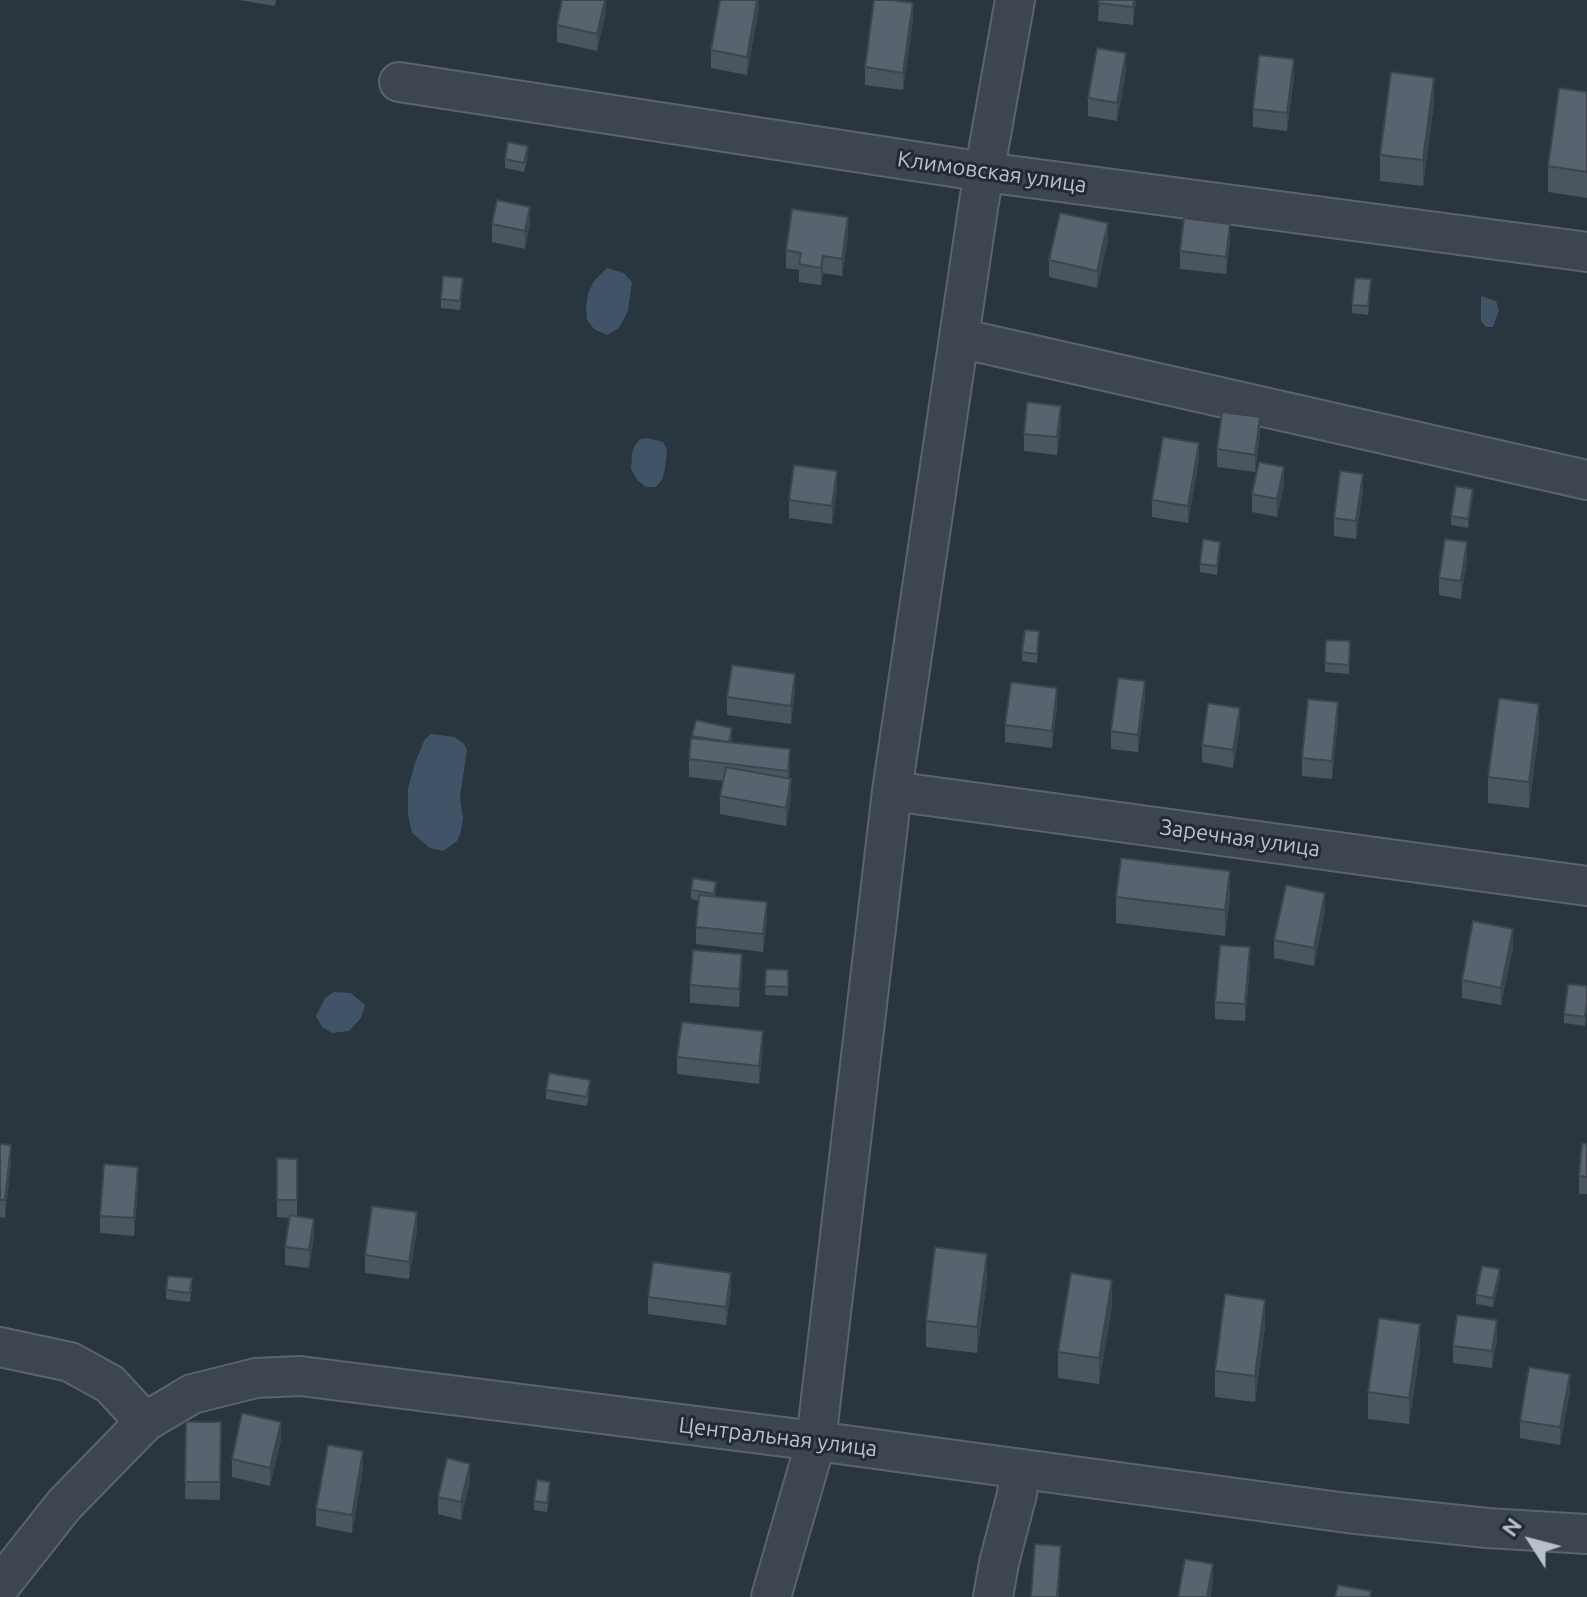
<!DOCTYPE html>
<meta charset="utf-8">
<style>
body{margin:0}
#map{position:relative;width:1587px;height:1597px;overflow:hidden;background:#29353f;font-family:Ubuntu,sans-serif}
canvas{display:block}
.north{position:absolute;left:1491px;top:1501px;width:80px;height:80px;-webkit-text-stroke:6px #222b35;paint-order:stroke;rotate:306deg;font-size:22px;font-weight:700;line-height:32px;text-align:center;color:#bac1ca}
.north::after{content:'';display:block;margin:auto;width:28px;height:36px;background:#bac1ca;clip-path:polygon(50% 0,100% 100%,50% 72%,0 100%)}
</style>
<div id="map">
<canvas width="1587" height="1597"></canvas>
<div class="north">N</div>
</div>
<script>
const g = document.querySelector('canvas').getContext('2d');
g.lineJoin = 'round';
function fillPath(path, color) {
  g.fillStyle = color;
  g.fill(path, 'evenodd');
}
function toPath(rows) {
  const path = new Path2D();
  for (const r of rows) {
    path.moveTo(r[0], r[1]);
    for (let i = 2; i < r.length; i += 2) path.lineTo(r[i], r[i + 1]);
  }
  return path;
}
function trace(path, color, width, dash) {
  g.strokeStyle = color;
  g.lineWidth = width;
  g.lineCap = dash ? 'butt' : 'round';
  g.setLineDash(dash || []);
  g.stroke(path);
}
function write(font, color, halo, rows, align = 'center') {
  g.font = font + ' Ubuntu,sans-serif';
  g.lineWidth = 6;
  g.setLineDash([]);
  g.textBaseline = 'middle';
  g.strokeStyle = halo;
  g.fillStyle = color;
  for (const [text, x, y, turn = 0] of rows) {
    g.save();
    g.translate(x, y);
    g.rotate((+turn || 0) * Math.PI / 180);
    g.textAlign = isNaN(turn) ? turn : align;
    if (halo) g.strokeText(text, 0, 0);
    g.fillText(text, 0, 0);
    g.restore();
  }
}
fillPath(toPath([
 [607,268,624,273,632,282,628,311,619,328,607,335,594,329,587,320,586,307,588,293,594,281],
 [1481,296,1496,301,1499,310,1493,327,1486,327,1481,321],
 [647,438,663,442,667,450,665,469,662,480,656,487,646,487,638,481,631,469,632,453,635,445,640,439],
 [431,734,455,737,464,744,467,750,460,796,463,818,461,832,457,841,443,851,430,848,412,833,408,815,408,788,416,760,425,739],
 [334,992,351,993,365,1005,361,1018,349,1031,332,1033,322,1027,316,1016,325,998]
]), '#415467');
const minor = toPath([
 [399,82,985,172,1587,252],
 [959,338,1587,480],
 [892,791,1587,886],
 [0,1347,70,1362,110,1384,145,1422],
 [0,1586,64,1505,145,1422,192,1394,256,1378,300,1376,816,1441,1347,1513,1487,1528,1587,1534],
 [771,1597,816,1441,892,791,979,202,1015,0],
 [993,1597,999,1563,1017,1494,1020,1469]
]);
trace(minor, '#5b646d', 42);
trace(minor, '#3d4650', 38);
fillPath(toPath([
 [239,0,276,0,275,6],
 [606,0,606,12,597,51,557,42,557,25],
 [759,0,759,8,747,75,711,68,711,50],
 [1099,0,1136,0,1133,25,1098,21],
 [913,20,903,90,865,85,865,67],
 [1126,71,1117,121,1088,116,1088,98],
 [1294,77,1287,131,1253,127,1253,109],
 [1587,92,1587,198,1548,192,1548,166],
 [1434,104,1423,186,1380,181,1380,155],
 [528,155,524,172,505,168,505,159],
 [492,224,530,224,525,249,492,242],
 [848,235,842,276,823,273,821,285,799,282,799,270,786,268,786,250],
 [1108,241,1097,288,1049,277,1049,260],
 [1230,242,1226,274,1180,269,1180,251],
 [463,287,460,310,441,308,441,299],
 [1371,288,1368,315,1352,313,1352,305],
 [1061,424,1057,455,1024,451,1024,434],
 [1260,435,1255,472,1217,467,1217,449],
 [1199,460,1188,523,1152,517,1152,500],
 [1284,484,1277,517,1252,512,1252,494],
 [837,489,832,524,789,518,789,500],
 [1363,491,1356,539,1334,536,1334,518],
 [1473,497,1468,528,1451,525,1451,516],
 [1220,551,1217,575,1200,572,1200,564],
 [1467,560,1461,599,1439,595,1439,578],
 [1039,640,1037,663,1022,661,1022,652],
 [1326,640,1350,641,1349,674,1325,672],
 [795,692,791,724,727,715,727,697],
 [1145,699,1138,752,1111,749,1111,731],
 [1057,705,1052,748,1005,742,1005,725],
 [1338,720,1332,779,1302,776,1302,758],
 [1240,726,1233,768,1202,762,1202,745],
 [1539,730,1529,808,1488,803,1488,777],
 [692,736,732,737,731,742,790,767,789,778,791,796,786,826,720,814,720,796,723,781,689,777,689,759],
 [691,890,716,890,715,897,767,920,763,952,696,944,696,927,699,901,691,899],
 [1116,897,1230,897,1225,936,1116,923],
 [1325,910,1314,966,1274,958,1274,940],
 [1513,947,1501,1005,1462,998,1462,980],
 [1250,965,1245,1021,1215,1019,1215,1002],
 [766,969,788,970,788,996,765,995],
 [742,972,739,1007,690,1003,690,985],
 [1587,986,1587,1010,1585,1026,1564,1023,1564,1014],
 [763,1048,759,1084,677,1074,677,1057],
 [590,1089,587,1106,546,1099,546,1090],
 [0,1144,11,1162,5,1218,0,1217],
 [1587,1144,1587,1194,1579,1194,1579,1176],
 [277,1158,297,1159,297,1216,314,1236,309,1268,285,1265,285,1247,290,1218,277,1217],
 [138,1185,134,1236,100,1233,100,1216],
 [417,1230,409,1279,365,1273,365,1255],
 [1500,1278,1493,1307,1476,1304,1476,1295],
 [987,1280,977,1353,926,1347,926,1321],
 [192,1287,190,1302,166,1299,166,1290],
 [731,1290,726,1325,648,1314,648,1297],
 [1112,1306,1099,1384,1058,1378,1058,1352],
 [1265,1326,1255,1402,1215,1397,1215,1371],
 [1497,1338,1492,1368,1453,1363,1453,1346],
 [1420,1350,1409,1424,1368,1419,1368,1392],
 [1570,1391,1560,1445,1520,1438,1520,1421],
 [186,1422,221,1422,220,1500,185,1499],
 [281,1440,270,1486,232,1477,232,1459],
 [363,1468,352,1533,316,1526,316,1509],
 [470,1481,461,1520,438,1514,438,1497],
 [550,1491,547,1512,534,1510,534,1501]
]), '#4b555f');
fillPath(toPath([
 [605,0,606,0,606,12,597,51,597,34],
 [757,0,759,0,759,8,747,75,747,57],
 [1134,0,1136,0,1133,25,1133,7],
 [913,3,913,20,903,90,903,73],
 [1126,53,1126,71,1117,121,1117,103],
 [1294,59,1294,77,1287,131,1287,113],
 [1434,78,1434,104,1423,186,1423,160],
 [530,207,530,224,525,249,525,231],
 [848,217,848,235,842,276,842,259],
 [1108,223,1108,241,1097,288,1097,271],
 [1230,224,1230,242,1226,274,1226,257],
 [823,256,823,273,821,285,821,268],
 [1061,406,1061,424,1057,455,1057,437],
 [1260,417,1260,435,1255,472,1255,455],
 [1199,443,1199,460,1188,523,1188,506],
 [1284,467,1284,484,1277,517,1277,499],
 [837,471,837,489,832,524,832,506],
 [1363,474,1363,491,1356,539,1356,521],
 [1473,489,1473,497,1468,528,1468,519],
 [1467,542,1467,560,1461,599,1461,581],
 [795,674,795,692,791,724,791,706],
 [1145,681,1145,699,1138,752,1138,735],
 [1057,688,1057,705,1052,748,1052,731],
 [1338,702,1338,720,1332,779,1332,761],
 [1539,704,1539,730,1529,808,1529,782],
 [1240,708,1240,726,1233,768,1233,750],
 [790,749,790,767,788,788,788,771],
 [791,779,791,796,786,826,786,808],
 [1230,871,1230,897,1225,936,1225,910],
 [1325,893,1325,910,1314,966,1314,948],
 [767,902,767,920,763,952,763,934],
 [1513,929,1513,947,1501,1005,1501,988],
 [1250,947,1250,965,1245,1021,1245,1004],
 [742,954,742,972,739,1007,739,989],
 [763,1031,763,1048,759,1084,759,1066],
 [11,1145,11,1162,5,1218,5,1200],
 [138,1167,138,1185,134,1236,134,1218],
 [417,1212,417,1230,409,1279,409,1262],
 [314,1219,314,1236,309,1268,309,1250],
 [987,1254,987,1280,977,1353,977,1327],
 [1500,1269,1500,1278,1493,1307,1493,1298],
 [731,1273,731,1290,726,1325,726,1307],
 [1112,1280,1112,1306,1099,1384,1099,1358],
 [1265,1300,1265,1326,1255,1402,1255,1376],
 [1497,1320,1497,1338,1492,1368,1492,1351],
 [1420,1324,1420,1350,1409,1424,1409,1398],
 [1570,1374,1570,1391,1560,1445,1560,1427],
 [281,1422,281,1440,270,1486,270,1468],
 [363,1451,363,1468,352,1533,352,1515],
 [470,1464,470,1481,461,1520,461,1502],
 [1061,1546,1059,1597,1057,1597],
 [1213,1564,1213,1582,1211,1597,1207,1597]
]), '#3d454e');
const building = toPath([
 [562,0,605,0,597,34,557,25,562,0],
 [720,0,757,0,747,57,711,50,720,0],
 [874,0,892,0,913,3,903,73,865,67,874,0],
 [1099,0,1134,0,1133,7,1098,3,1099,0],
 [1097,48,1126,53,1117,103,1088,98,1097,48],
 [1259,55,1294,59,1287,113,1253,109,1259,55],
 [1391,72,1434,78,1423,160,1380,155,1391,72],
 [1559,88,1587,92,1587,172,1548,166,1559,88],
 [508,142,528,146,524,163,505,159,508,142],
 [497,200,530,207,525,231,492,224,497,200],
 [792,209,848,217,842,259,823,256,821,268,799,264,801,253,786,250,792,209],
 [1060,213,1108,223,1097,271,1049,260,1060,213],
 [1184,218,1230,224,1226,257,1180,251,1184,218],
 [443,276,463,278,460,301,441,299,443,276],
 [1355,278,1371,279,1368,306,1352,305,1355,278],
 [1027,402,1061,406,1057,437,1024,434,1027,402],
 [1222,412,1260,417,1255,455,1217,449,1222,412],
 [1163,437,1199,443,1188,506,1152,500,1163,437],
 [1259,462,1284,467,1277,499,1252,494,1259,462],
 [794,465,837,471,832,506,789,500,794,465],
 [1340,471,1363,474,1356,521,1334,518,1340,471],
 [1456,486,1473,489,1468,519,1451,516,1456,486],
 [1203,539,1220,542,1217,566,1200,564,1203,539],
 [1445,539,1467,542,1461,581,1439,578,1445,539],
 [1025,630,1039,631,1037,654,1022,652,1025,630],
 [1326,640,1350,641,1349,665,1325,663,1326,640],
 [732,665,795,674,791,706,727,697,732,665],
 [1118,678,1145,681,1138,735,1111,731,1118,678],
 [1011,682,1057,688,1052,731,1005,725,1011,682],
 [1499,698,1539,704,1529,782,1488,777,1499,698],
 [1308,699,1338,702,1332,761,1302,758,1308,699],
 [1208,703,1240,708,1233,750,1202,745,1208,703],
 [696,720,732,728,729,742,692,736,696,720],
 [691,738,790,749,788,771,689,759,691,738],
 [726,767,791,779,786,808,720,796,726,767],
 [1121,858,1230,871,1225,910,1116,897,1121,858],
 [693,878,716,882,714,894,691,890,693,878],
 [1286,885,1325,893,1314,948,1274,940,1286,885],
 [699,895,767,902,763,934,696,927,699,895],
 [1473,921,1513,929,1501,988,1462,980,1473,921],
 [1220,945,1250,947,1245,1004,1215,1002,1220,945],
 [693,950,742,954,739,989,690,985,693,950],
 [766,969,788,970,788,987,765,986,766,969],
 [1568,984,1587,986,1587,1002,1585,1017,1564,1014,1568,984],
 [682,1022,763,1031,759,1066,677,1057,682,1022],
 [549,1073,590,1080,587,1097,546,1090,549,1073],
 [1582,1143,1587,1144,1587,1177,1579,1176,1582,1143],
 [0,1144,11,1145,5,1200,0,1200,0,1144],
 [277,1158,297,1159,297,1200,277,1200,277,1158],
 [104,1164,138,1167,134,1218,100,1216,104,1164],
 [372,1206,417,1212,409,1262,365,1255,372,1206],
 [290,1215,314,1219,309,1250,285,1247,290,1215],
 [935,1247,987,1254,977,1327,926,1321,935,1247],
 [653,1262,731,1273,726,1307,648,1297,653,1262],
 [1482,1266,1500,1269,1493,1298,1476,1295,1482,1266],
 [1071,1273,1112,1280,1099,1358,1058,1352,1071,1273],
 [168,1276,192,1278,190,1293,166,1290,168,1276],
 [1225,1294,1265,1300,1255,1376,1215,1371,1225,1294],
 [1457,1315,1497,1320,1492,1351,1453,1346,1457,1315],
 [1379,1318,1420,1324,1409,1398,1368,1392,1379,1318],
 [1529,1367,1570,1374,1560,1427,1520,1421,1529,1367],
 [242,1413,281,1422,270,1468,232,1459,242,1413],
 [186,1422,221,1422,220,1482,185,1482,186,1422],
 [328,1445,363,1451,352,1515,316,1509,328,1445],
 [447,1458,470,1464,461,1502,438,1497,447,1458],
 [537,1480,550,1482,547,1503,534,1501,537,1480],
 [1035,1544,1061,1546,1057,1597,1031,1597,1035,1544],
 [1185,1559,1213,1564,1207,1597,1178,1597,1185,1559],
 [1338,1585,1371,1591,1370,1597,1335,1597,1338,1585]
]);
fillPath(building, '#57636f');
trace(building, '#3d454e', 2);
write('22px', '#bac1ca', '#222b35', [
 ["Климовская улица",992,172,8],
 ["Заречная улица",1240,838,8],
 ["Центральная улица",778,1437,7]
]);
</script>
